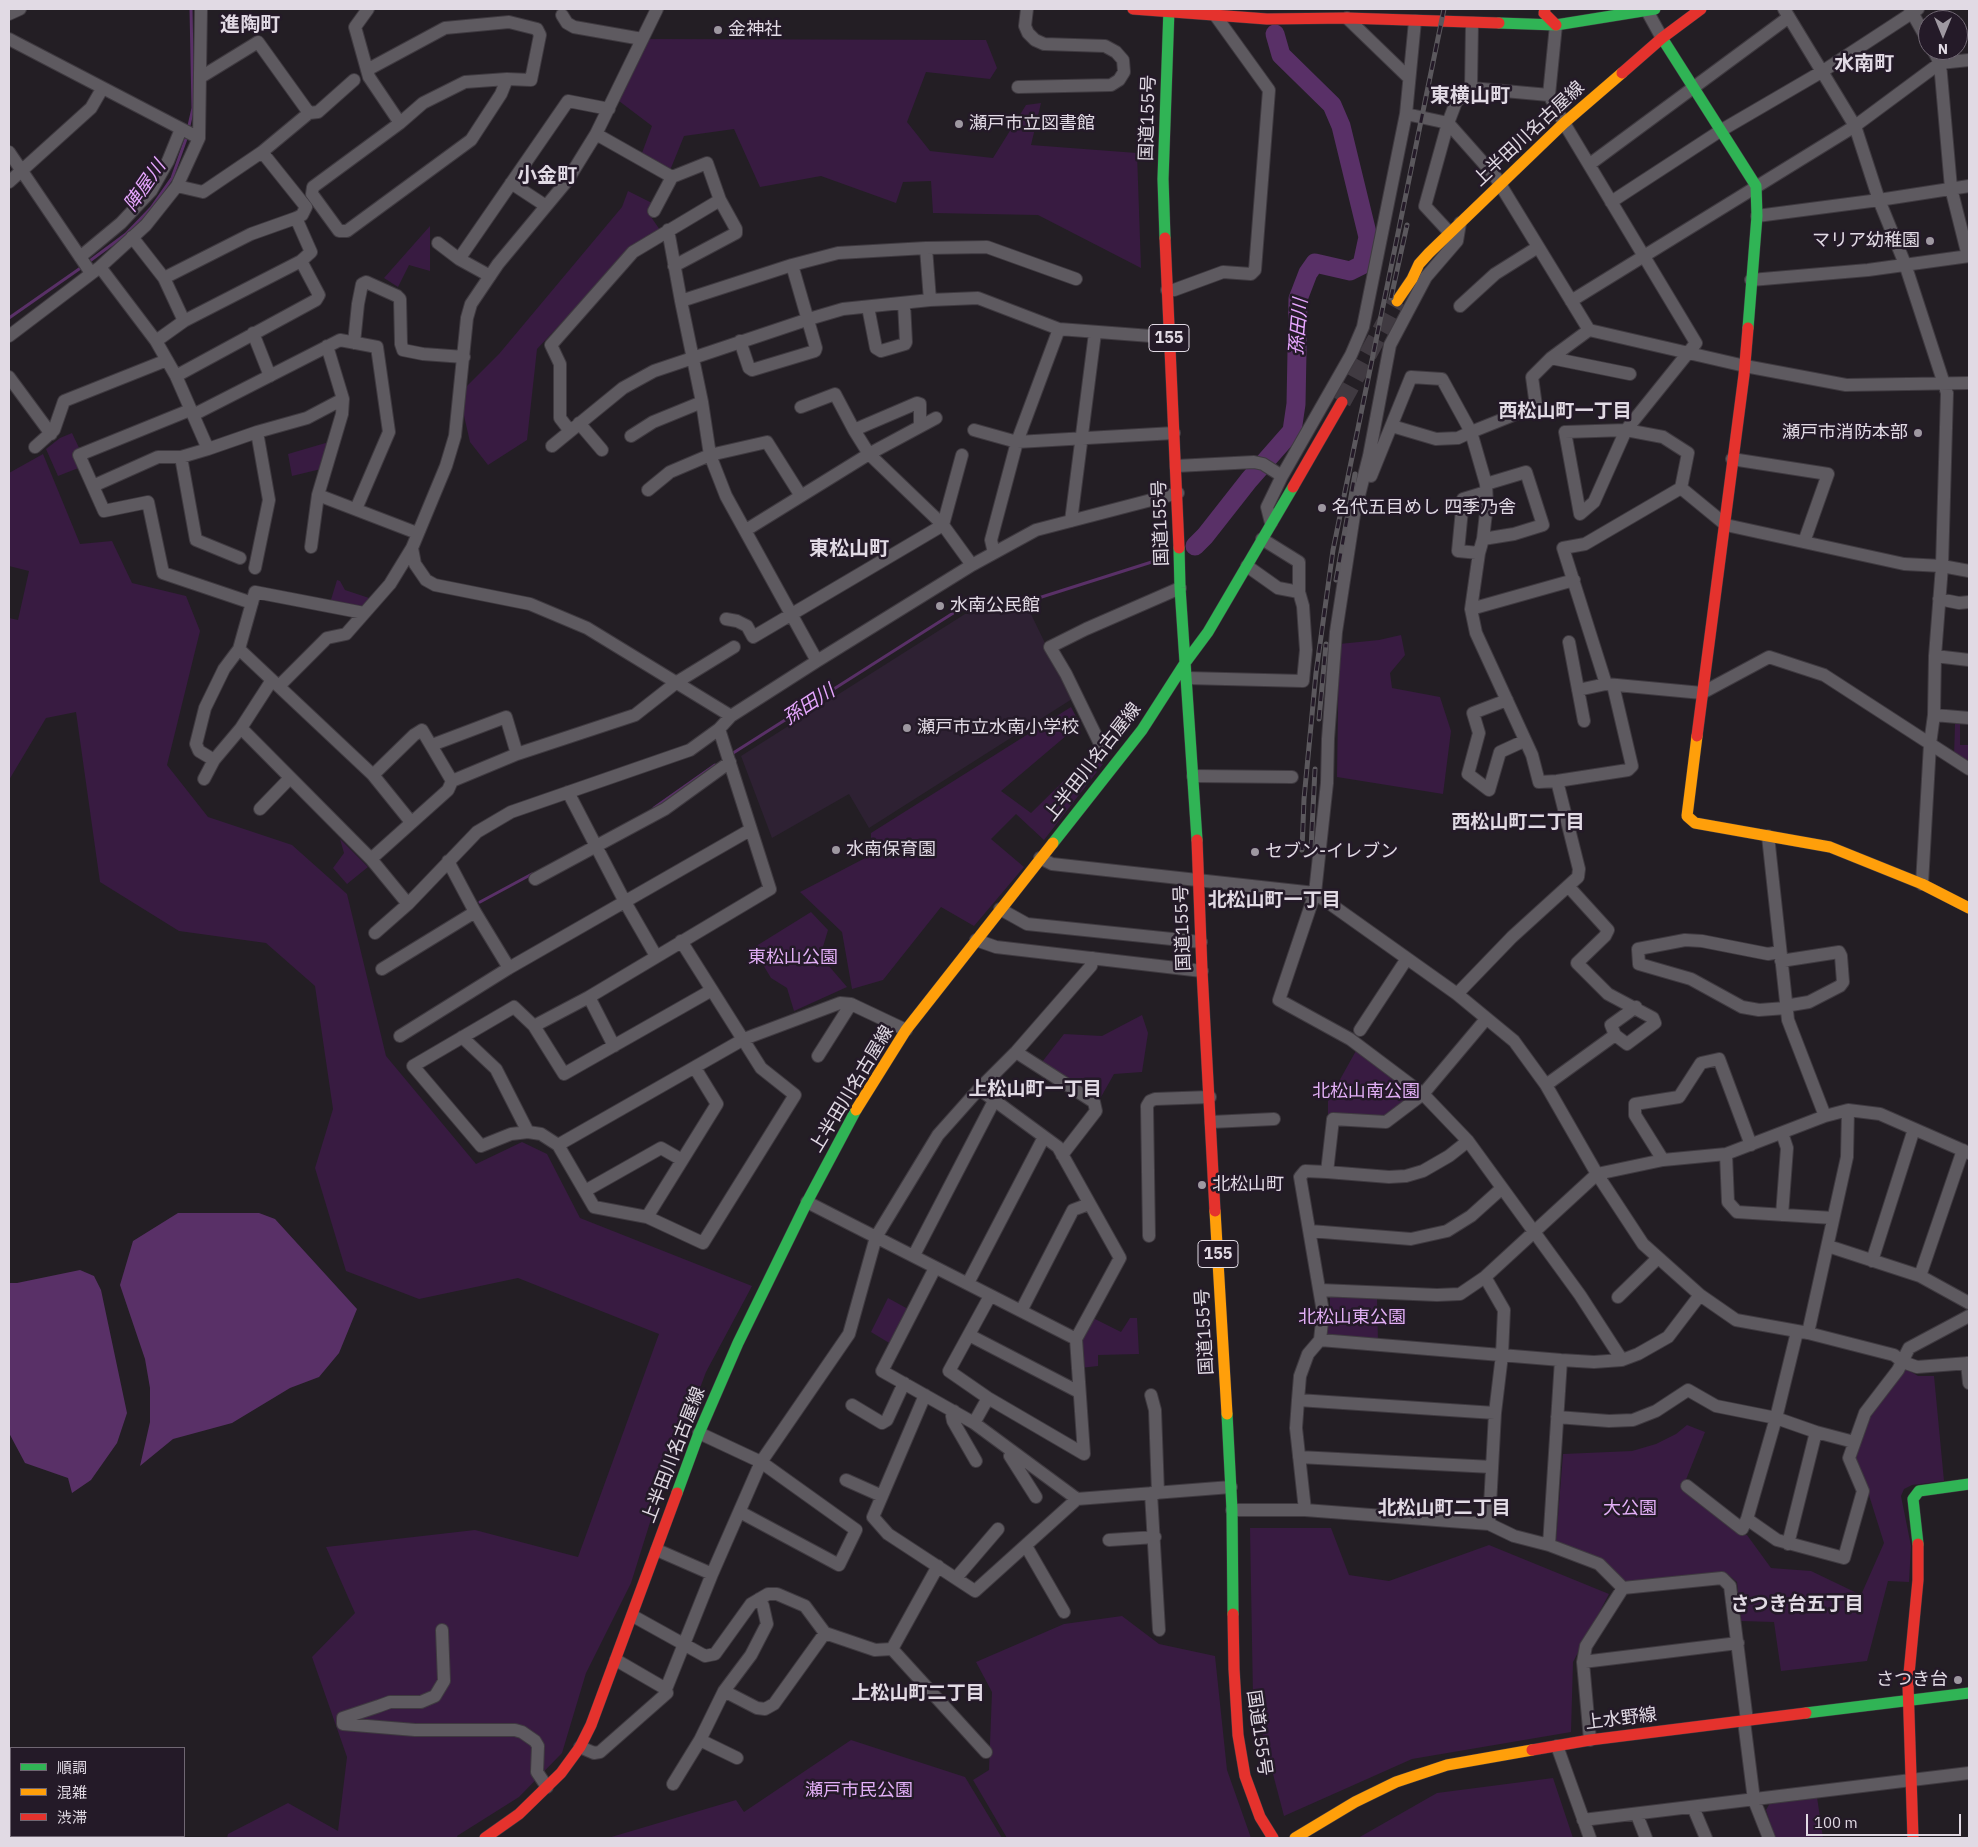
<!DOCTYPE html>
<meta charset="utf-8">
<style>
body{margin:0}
#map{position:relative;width:1978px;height:1847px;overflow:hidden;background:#231e24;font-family:"IBM Plex Sans","Noto Sans JP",sans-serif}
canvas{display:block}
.frame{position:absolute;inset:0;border:10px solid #e1dae4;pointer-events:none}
.legend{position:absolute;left:10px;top:1747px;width:175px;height:90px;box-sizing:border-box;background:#241a28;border:1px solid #706773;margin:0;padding:6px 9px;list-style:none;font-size:15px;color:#e1dae4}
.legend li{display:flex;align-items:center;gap:10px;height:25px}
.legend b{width:25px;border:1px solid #706773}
.north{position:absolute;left:1918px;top:10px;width:50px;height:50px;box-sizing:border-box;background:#241a28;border:1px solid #706773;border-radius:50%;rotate:180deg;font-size:14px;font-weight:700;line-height:20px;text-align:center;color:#e1dae4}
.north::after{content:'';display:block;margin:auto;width:18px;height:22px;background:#9e98a1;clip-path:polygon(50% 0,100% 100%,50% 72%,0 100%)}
.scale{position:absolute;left:1806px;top:1814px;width:155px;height:22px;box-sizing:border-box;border:2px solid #e1dae4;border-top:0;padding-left:6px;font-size:15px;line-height:18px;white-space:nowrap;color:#e1dae4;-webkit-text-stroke:4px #241a28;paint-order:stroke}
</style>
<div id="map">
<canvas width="1978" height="1847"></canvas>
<div class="frame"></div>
<ul class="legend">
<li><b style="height:6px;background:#30b455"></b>順調</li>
<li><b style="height:6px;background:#ff9f0a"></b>混雑</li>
<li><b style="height:6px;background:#e5322d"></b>渋滞</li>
</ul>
<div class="north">N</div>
<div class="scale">100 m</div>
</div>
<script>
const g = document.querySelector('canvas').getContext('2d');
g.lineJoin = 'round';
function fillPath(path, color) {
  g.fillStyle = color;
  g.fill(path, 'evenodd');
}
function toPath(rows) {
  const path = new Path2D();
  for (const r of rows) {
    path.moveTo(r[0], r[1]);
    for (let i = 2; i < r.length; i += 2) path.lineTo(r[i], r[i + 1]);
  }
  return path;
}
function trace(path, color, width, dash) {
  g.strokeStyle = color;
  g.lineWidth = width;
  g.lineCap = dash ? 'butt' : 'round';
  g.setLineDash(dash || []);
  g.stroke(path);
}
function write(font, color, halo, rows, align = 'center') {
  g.font = font + ' "IBM Plex Sans","Noto Sans JP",sans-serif';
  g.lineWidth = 5;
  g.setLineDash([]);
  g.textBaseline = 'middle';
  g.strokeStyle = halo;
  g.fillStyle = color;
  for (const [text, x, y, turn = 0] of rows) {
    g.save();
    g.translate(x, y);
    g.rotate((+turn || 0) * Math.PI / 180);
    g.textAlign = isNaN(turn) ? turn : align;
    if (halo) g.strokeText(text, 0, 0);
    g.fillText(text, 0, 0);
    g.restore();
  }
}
fillPath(toPath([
 [1030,612,1072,699,869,828,849,794,772,838,741,756,965,614]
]), '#2e2133');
fillPath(toPath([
 [647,39,986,40,997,68,990,79,926,72,907,122,930,151,993,158,1026,105,1041,103,1031,145,1137,153,1141,268,1038,215,933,213,931,181,903,182,896,203,821,176,760,187,734,129,684,136,651,217,660,230,629,251,537,349,527,440,488,465,470,442,459,394,499,354,622,207,628,191,654,204,668,168,642,153,652,126,619,101],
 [430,226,430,271,409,265,398,287,384,278],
 [72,433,81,452,81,467,58,476,46,449,60,438],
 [329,442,321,469,292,476,288,454],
 [43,454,80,544,112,541,132,583,186,596,200,631,167,765,208,817,292,845,347,894,386,1056,476,1164,522,1142,547,1154,580,1218,752,1286,706,1372,652,1516,631,1583,586,1673,562,1753,519,1797,457,1836,458,1838,227,1838,228,1834,288,1803,338,1831,347,1757,312,1657,355,1613,326,1547,475,1530,578,1557,659,1334,518,1278,419,1299,346,1271,315,1168,333,1109,315,986,266,943,179,931,100,882,76,712,46,718,9,780,9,618,18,620,29,571,9,566,9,473],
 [337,580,340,581,345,590,372,599,362,612,330,603],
 [1401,635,1405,655,1390,673,1392,688,1440,697,1451,731,1443,794,1337,777,1339,644,1379,640],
 [1071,707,1080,724,1001,791,1031,813,1095,750,1103,764,1044,840,1016,814,991,839,1024,867,974,926,941,907,883,980,852,989,842,932,800,892,871,855,871,833],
 [1955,724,1960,724,1960,745,1969,745,1969,766,1954,757],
 [340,839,368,867,347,884,333,868,344,853],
 [811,912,828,930,822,950,828,965,847,987,794,1011,787,988,771,978,753,948],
 [1142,1015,1148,1033,1142,1072,1114,1074,1101,1097,1042,1062,1064,1034,1102,1036],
 [1357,1049,1413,1094,1384,1121,1328,1117,1328,1101],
 [1330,1295,1377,1298,1378,1343,1328,1339,1324,1333,1330,1316],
 [888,1298,908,1309,891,1344,871,1332],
 [1093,1318,1121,1332,1130,1318,1137,1318,1139,1354,1098,1355,1098,1366,1080,1368,1078,1346],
 [1905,1368,1918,1376,1934,1376,1944,1481,1912,1485,1904,1489,1901,1496,1911,1546,1909,1582,1888,1581,1867,1661,1781,1671,1774,1622,1741,1621,1737,1582,1725,1572,1629,1582,1621,1579,1603,1559,1556,1541,1563,1454,1632,1451,1656,1444,1676,1434,1687,1425,1705,1432,1683,1487,1741,1535,1747,1535,1771,1568,1811,1571,1861,1595,1884,1543,1868,1492,1854,1462,1855,1448,1868,1416],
 [1250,1528,1331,1528,1349,1575,1389,1581,1489,1545,1609,1594,1573,1662,1571,1732,1412,1759,1284,1816,1253,1698],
 [1122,1616,1159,1644,1215,1656,1227,1770,1251,1838,1007,1838,973,1780,989,1770,992,1692,976,1662,1064,1624],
 [851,1740,965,1777,1002,1838,608,1838,736,1800,744,1812],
 [1553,1778,1573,1838,1358,1838,1437,1793],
 [1817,1797,1823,1838,1775,1838,1766,1810,1770,1803]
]), '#381b41');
fillPath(toPath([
 [178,1213,259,1213,275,1219,357,1309,339,1353,319,1377,290,1388,232,1423,173,1439,140,1466,150,1422,150,1388,145,1359,120,1285,133,1241],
 [80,1270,94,1276,101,1290,127,1413,117,1443,91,1480,72,1493,68,1478,25,1463,9,1433,9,1283,17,1283]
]), '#593067');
trace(toPath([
 [188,130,193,108,191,9],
 [87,263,126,234,151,208,172,178,187,136],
 [9,318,82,267],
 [730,755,958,610,967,607,1029,601,1158,560],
 [654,808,715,765],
 [480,902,532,874]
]), '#593067', 3);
trace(toPath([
 [1195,546,1205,536,1249,480,1292,431,1296,404,1298,299,1308,273,1315,263,1350,271,1362,265,1368,237,1341,126,1332,105,1281,55,1275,34]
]), '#593067', 19);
trace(toPath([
 [1342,402,1397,301]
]), '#403a41', 18, [18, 9]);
const street = toPath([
 [368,9,355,27,367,70,369,77,400,123],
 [1646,9,1662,38],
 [1784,9,1855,126,1879,200,1905,264,1947,393,1942,566,1935,656,1934,715,1930,744,1922,884],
 [1910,9,1928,41],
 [9,14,20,9],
 [562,15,567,23,574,27,642,39],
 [1347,18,1408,77],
 [1556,25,1549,95,1564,123,1696,343,1626,430,1594,502,1580,514,1565,432,1626,430,1663,437,1688,453,1681,488],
 [9,39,199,138],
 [1933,50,1940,63,1951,188,1968,256],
 [367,70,445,28,509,22,537,29,540,35,531,80,507,79,465,82,423,103,400,123,313,187,312,194,339,231,347,231,471,140,501,94,507,79],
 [201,77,258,42,309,113],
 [1018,87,1111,85,1119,80,1124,72,1123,60,1116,52,1105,46,1044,44,1035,40,1028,33,1025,26,1027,9],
 [1471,88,1472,23],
 [1406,114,1448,123,1495,176,1589,330,1745,366,1846,385,1969,383],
 [596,134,672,177,654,211],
 [9,152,91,273],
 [262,152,309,113,318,112,354,80],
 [1590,164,1789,17],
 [9,182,91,108,102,89],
 [511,183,546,206],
 [1611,202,1720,131,1823,71,1918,9],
 [1757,216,1879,200,1969,186],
 [1460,223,1457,241,1426,277,1390,345,1369,456,1354,515,1336,632,1328,739,1327,783,1315,893,1279,1000,1350,1039,1423,1094,1486,1019],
 [668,230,681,301,702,402,710,455,726,496,817,661],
 [1450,233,1425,206,1448,123,1456,102,1471,88,1549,95],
 [132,237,164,278,184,321],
 [438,243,459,259,490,276],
 [926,248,987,247,1076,279],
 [80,257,121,223,151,191,168,161,181,129],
 [459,259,568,101,609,109],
 [674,266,736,233,736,229,720,200],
 [100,267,156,341,176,376,208,449,257,432,269,500,255,568],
 [164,278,251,234,296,218],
 [1751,280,1868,270,1969,256],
 [1167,290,1174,290,1223,272,1251,274,1255,270,1269,90,1215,15],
 [681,301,792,265,838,253,926,248,930,300],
 [1571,301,1855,126,1940,63,1969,60],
 [1460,306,1495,274,1538,247],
 [868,307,876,348,881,351,905,344,906,342,904,303],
 [1589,330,1551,358,1532,377,1536,406,1471,432,1486,484,1487,504,1483,539,1479,553,1471,609,1476,633,1532,755,1539,782,1557,781,1628,770,1632,766,1613,685],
 [253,333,270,376],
 [9,336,100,267,146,225,177,186,199,138,201,9],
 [156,341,184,321,301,261,311,252,296,218,302,215,306,207,262,152,203,192,177,186],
 [740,341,749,368,752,370,815,351,816,348,792,265],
 [354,343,358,304,362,284,366,282,397,296,400,299,401,344,403,350,423,354,464,357],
 [1551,358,1630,374],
 [176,376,316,300,319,295,301,261],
 [9,377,51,434],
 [801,407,835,394,854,430],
 [190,410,79,455,104,511,148,502,163,573,252,603],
 [193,415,340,340,377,347,389,432,356,509],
 [579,423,602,450],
 [920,426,920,404,917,403,854,430,869,454,943,525,972,565],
 [974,430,1017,442,1174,433],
 [570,431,560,418,560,364,551,345,633,252,720,200,707,163,672,177],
 [257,432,307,418,343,399],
 [631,436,653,422,702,402],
 [552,446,623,388,654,371,809,319,843,309,930,300,978,298,1059,329,1151,336,1169,334],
 [35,447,54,430,64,401,167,360],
 [181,457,196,540,240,558],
 [1732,459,1828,474,1804,542],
 [1176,466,1254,462,1263,464,1282,476],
 [1371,476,1411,377,1442,379,1471,432,1458,438,1436,439,1392,426],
 [93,486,158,457,181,457,208,449],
 [648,490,670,472,710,455,767,442,801,496],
 [318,495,417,533],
 [1071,521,1095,333],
 [1271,523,1267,507,1282,476,1351,355,1363,327,1406,114,1415,21],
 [746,530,869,454,936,418],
 [1483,539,1514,534,1543,525,1526,472,1486,484],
 [311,547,318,495,342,414,343,399,327,346],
 [412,548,415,564,426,580,435,585,530,604,587,628,731,716],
 [994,553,991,540,1017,442,1059,329],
 [1479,553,1458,551,1463,499,1486,492],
 [1247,566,1278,588,1299,592],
 [1939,599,1959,603,1969,602],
 [1471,609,1574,580],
 [364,613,255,592,239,649,224,669,205,708,196,744,199,751,214,760,241,728,371,859,408,904,477,832,511,812,690,750,719,729,731,716,817,661,972,565,1036,530,1178,493],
 [726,619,737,621,747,626,753,637,943,525,962,455],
 [1569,642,1584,721],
 [239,649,373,775,411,822],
 [1935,656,1969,660],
 [1187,678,1303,681,1306,650,1303,606,1299,592,1299,562,1262,539],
 [1606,684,1563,548,1585,544,1681,488,1726,525,1904,564,1942,566,1969,571],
 [279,686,327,638,346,634,390,584,412,548,446,466,455,436,467,318,471,304,498,264,567,181,596,134,657,9],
 [1578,690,1606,684,1702,693,1769,657,1824,675,1969,769],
 [1507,700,1473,713,1479,733,1468,774,1489,790,1500,752,1524,741],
 [1934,715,1969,718],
 [241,728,272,680],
 [432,745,506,717,517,754],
 [1101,746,1066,674,1050,647,1086,629,1180,588],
 [373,775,414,735,422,730,452,781],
 [1193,776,1292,777],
 [204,779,214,760],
 [568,792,625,902,656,956],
 [260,809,290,778],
 [1768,836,1788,1020,1825,1116],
 [1040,858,1052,864,1315,893,1457,994,1514,1041,1546,1085,1597,1174,1643,1244,1700,1295,1736,1320,1808,1333,1894,1355,1903,1362,1917,1367,1969,1363],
 [371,859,448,790,452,781,517,754,635,715,677,682,734,647],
 [448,861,475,912,509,968],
 [535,879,665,809,730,762],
 [1000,909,1027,924,1201,942],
 [375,933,408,904],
 [976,940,996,947,1202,971],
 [681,941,761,1068,795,1095,703,1243,647,1217,594,1207,558,1145,541,1134,528,1132,511,1134,481,1146,413,1066,514,1007,534,1026,564,1074,712,990],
 [1780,952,1768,954,1702,941,1685,940,1638,949,1639,964,1691,979,1742,1007,1759,1010,1786,1008],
 [1781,961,1839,952,1841,956,1843,982,1840,986,1809,1002,1785,1006],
 [382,969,475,912],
 [1457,994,1512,937,1578,877,1579,869,1557,781],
 [589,997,614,1046],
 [534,1026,589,997,770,889,719,729],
 [1360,1030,1406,960],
 [1615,1035,1611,1025,1636,1007],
 [400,1036,509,968,750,830],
 [462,1037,496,1069,528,1132],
 [1016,1052,1094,1102,1096,1111,1062,1155],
 [818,1056,851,1004],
 [1546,1085,1615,1035,1627,1044,1655,1023,1653,1018,1608,994,1577,963,1605,936,1608,930,1568,886],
 [979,1089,1058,1147,1120,1258,1076,1339,1084,1454,988,1398,949,1371,990,1296],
 [1211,1122,1274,1119],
 [1782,1133,1787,1148,1782,1215],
 [558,1145,744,1039,840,1003,851,1004,906,1030],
 [1726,1154,1728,1202,1737,1212,1833,1218],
 [1663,1160,1635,1115,1635,1104,1679,1097,1701,1063,1719,1059,1751,1145],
 [1327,1172,1389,1177,1406,1176,1423,1171,1449,1156,1468,1141],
 [585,1191,661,1148,682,1160],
 [807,1202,1076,1339],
 [647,1217,717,1104,695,1068],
 [1310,1231,1411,1239,1447,1231,1471,1216,1501,1189],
 [1149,1236,1147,1106,1150,1101,1155,1099,1210,1097],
 [1828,1246,1920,1276,1969,1303],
 [914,1255,994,1101],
 [1872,1261,1914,1129],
 [935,1268,882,1371,974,1423,1077,1499],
 [1920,1276,1963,1150],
 [1485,1277,1504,1310,1502,1355,1495,1413,1489,1524],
 [968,1283,1044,1137],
 [1320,1290,1437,1295,1460,1294,1485,1277,1597,1174,1663,1160,1726,1154,1825,1116,1848,1110,1880,1114,1969,1153],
 [1618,1297,1658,1258],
 [1021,1311,1073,1210,1089,1204],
 [1808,1333,1847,1157,1848,1110],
 [969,1335,1079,1392],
 [1320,1340,1561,1360,1594,1362,1622,1360,1638,1354,1668,1337,1700,1295],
 [1967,1363,1969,1383],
 [925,1395,873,1517,888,1534,975,1591,1077,1499,1231,1487],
 [1151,1395,1155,1410,1158,1493],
 [1298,1400,1495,1413],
 [852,1405,882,1423,887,1420,904,1383],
 [954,1411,952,1416,953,1421,976,1461],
 [1557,1417,1609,1421,1633,1420,1656,1411,1688,1390,1716,1406,1776,1418,1816,1432,1854,1442],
 [974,1423,988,1398],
 [699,1433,761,1462,856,1530,839,1565,740,1512],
 [1013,1452,1010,1456,1036,1497],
 [1299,1457,1492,1467],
 [846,1480,882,1496],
 [1687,1486,1742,1529,1747,1519,1776,1418,1797,1332],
 [1151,1493,1159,1630],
 [1232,1510,1305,1510,1489,1524,1514,1536,1549,1545,1599,1564,1623,1588],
 [1305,1510,1296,1428,1298,1400,1300,1376,1308,1354,1320,1340,1323,1312,1300,1177,1305,1171,1327,1172,1333,1119,1386,1122,1423,1094,1468,1141,1580,1295,1622,1360],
 [1747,1519,1777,1540,1844,1558,1863,1491,1849,1458,1865,1413,1898,1370,1909,1348,1969,1316],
 [1109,1540,1155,1537],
 [1788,1544,1816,1432],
 [1549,1545,1561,1360],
 [1026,1546,1064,1612],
 [657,1550,712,1574],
 [956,1578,998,1529],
 [1623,1588,1722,1578,1730,1586,1747,1721],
 [633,1616,705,1656,715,1654,751,1604,768,1594,777,1594,805,1606,825,1633,875,1650,892,1649,938,1566],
 [442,1630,444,1681,435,1696,421,1702,390,1702,379,1706,343,1718,343,1724,415,1730,515,1730,522,1732,535,1741,538,1746,537,1772,547,1787],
 [892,1649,986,1752],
 [616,1660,666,1689],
 [1583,1662,1738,1643],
 [724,1691,757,1708,765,1709,774,1704,825,1633],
 [1744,1721,1754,1800,1769,1838],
 [700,1740,737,1758],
 [1590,1740,1583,1662,1586,1646,1623,1588],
 [1557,1746,1590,1838],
 [580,1747,594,1753,600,1752,667,1693,666,1689,712,1574,761,1462,849,1334,876,1237,938,1135,979,1089,1016,1052,1091,966,1093,958],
 [673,1784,700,1740,724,1691,751,1655,767,1624,763,1606,759,1599],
 [1693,1807,1706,1838],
 [1637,1815,1646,1838],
 [1583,1820,1969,1773]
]);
const fast = toPath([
 [1499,23,1556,25,1655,9],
 [1662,38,1756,186,1757,216,1748,328],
 [1165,238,1163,179,1169,9],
 [1179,548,1180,588,1197,840],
 [1053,843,1142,730,1185,663,1208,632,1293,487],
 [1227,1414,1232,1510,1233,1614],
 [677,1493,699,1433,738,1343,807,1202,856,1110],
 [1918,1544,1913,1499,1919,1491,1969,1484],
 [1806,1713,1969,1693]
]);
const slow = toPath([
 [1397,301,1412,279,1419,264,1429,253,1564,123,1622,73],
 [1697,736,1687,816,1695,823,1830,847,1922,884,1969,908],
 [856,1110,906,1030,1053,843],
 [1215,1211,1227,1414],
 [1295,1838,1355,1802,1396,1782,1447,1765,1532,1750]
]);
const jam = toPath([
 [1133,9,1267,19,1347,18,1499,23],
 [1545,9,1544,13,1556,25],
 [1622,73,1662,38,1701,9],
 [1165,238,1179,548],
 [1293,487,1342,402],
 [1697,736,1744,375,1748,328],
 [1197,840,1202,971,1215,1211],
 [1233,1614,1234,1669,1238,1735,1245,1776,1260,1817,1273,1838],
 [1532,1750,1590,1740,1806,1713],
 [485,1838,519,1814,561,1773,580,1747,591,1725,677,1493],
 [1913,1838,1908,1684,1918,1580,1918,1544]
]);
trace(street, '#3f3a40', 14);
trace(fast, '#3f3a40', 12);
trace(slow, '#3f3a40', 12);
trace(jam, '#3f3a40', 12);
trace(street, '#5e5a60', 12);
trace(fast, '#30b455', 11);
trace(slow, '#ff9f0a', 11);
trace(jam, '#e5322d', 11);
const rail = toPath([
 [1391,298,1407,225],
 [1336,580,1355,474],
 [1319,719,1326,644],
 [1311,849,1315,769],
 [1302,850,1304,799,1316,673,1333,550,1444,9]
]);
trace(rail, '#5b585d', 5);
trace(rail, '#241a28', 3, [9]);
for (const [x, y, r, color] of [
 [718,30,5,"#9e98a1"],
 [959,124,5,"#9e98a1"],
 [1930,241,5,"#9e98a1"],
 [1918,433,5,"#9e98a1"],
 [1322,508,5,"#9e98a1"],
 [940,606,5,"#9e98a1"],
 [907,728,5,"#9e98a1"],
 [836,850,5,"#9e98a1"],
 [1255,852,5,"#9e98a1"],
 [1202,1185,5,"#9e98a1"],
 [1958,1680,5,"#9e98a1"]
]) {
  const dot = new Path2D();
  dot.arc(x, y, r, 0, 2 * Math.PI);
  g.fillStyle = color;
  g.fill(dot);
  trace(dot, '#241a28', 2);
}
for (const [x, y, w] of [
 [1169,338,40],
 [1218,1254,40]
]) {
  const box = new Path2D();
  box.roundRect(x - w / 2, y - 13.5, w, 27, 4);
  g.fillStyle = '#241a28';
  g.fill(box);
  trace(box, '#e1dae4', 1);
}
write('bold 16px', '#e1dae4', null, [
 ["155",1169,338],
 ["155",1218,1254]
]);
write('18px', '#e1dae4', '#241a28', [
 ["金神社",728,30],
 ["瀬戸市立図書館",969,124],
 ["マリア幼稚園",1920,241,"right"],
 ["瀬戸市消防本部",1908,433,"right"],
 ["名代五目めし 四季乃舎",1332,508],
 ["水南公民館",950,606],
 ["瀬戸市立水南小学校",917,728],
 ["水南保育園",846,850],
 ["セブン-イレブン",1265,852],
 ["北松山町",1212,1185],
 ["さつき台",1948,1680,"right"]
], 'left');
write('18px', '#e1dae4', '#241a28', [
 ["国道155号",1148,118,-88],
 ["上半田川名古屋線",1529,134,-43],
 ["国道155号",1161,523,-92],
 ["上半田川名古屋線",1093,762,-52],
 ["国道155号",1183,928,-92],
 ["上半田川名古屋線",852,1089,-59],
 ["国道155号",1205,1332,-93],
 ["上半田川名古屋線",674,1455,-69],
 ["上水野線",1621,1719,-7],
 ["国道155号",1259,1733,82]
]);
write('18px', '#e2aff6', '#241a28', [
 ["東松山公園",793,958],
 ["北松山南公園",1366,1092],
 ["北松山東公園",1352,1318],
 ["大公園",1630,1509],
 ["瀬戸市民公園",859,1791]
]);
write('italic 19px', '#e6a6fe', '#241a28', [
 ["陣屋川",145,186,-55],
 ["孫田川",1299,327,-85],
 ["孫田川",809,705,-33]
]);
write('bold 19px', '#e1dae4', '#241a28', [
 ["西松山町一丁目",1565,412],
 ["西松山町二丁目",1518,823],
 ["北松山町一丁目",1274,901],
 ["上松山町一丁目",1035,1090],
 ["北松山町二丁目",1444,1509],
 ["さつき台五丁目",1797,1605],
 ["上松山町二丁目",918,1694]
]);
write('bold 20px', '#e1dae4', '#241a28', [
 ["進陶町",250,25],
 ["水南町",1864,64],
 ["東横山町",1470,96],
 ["小金町",547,176],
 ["東松山町",849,549]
]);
</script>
